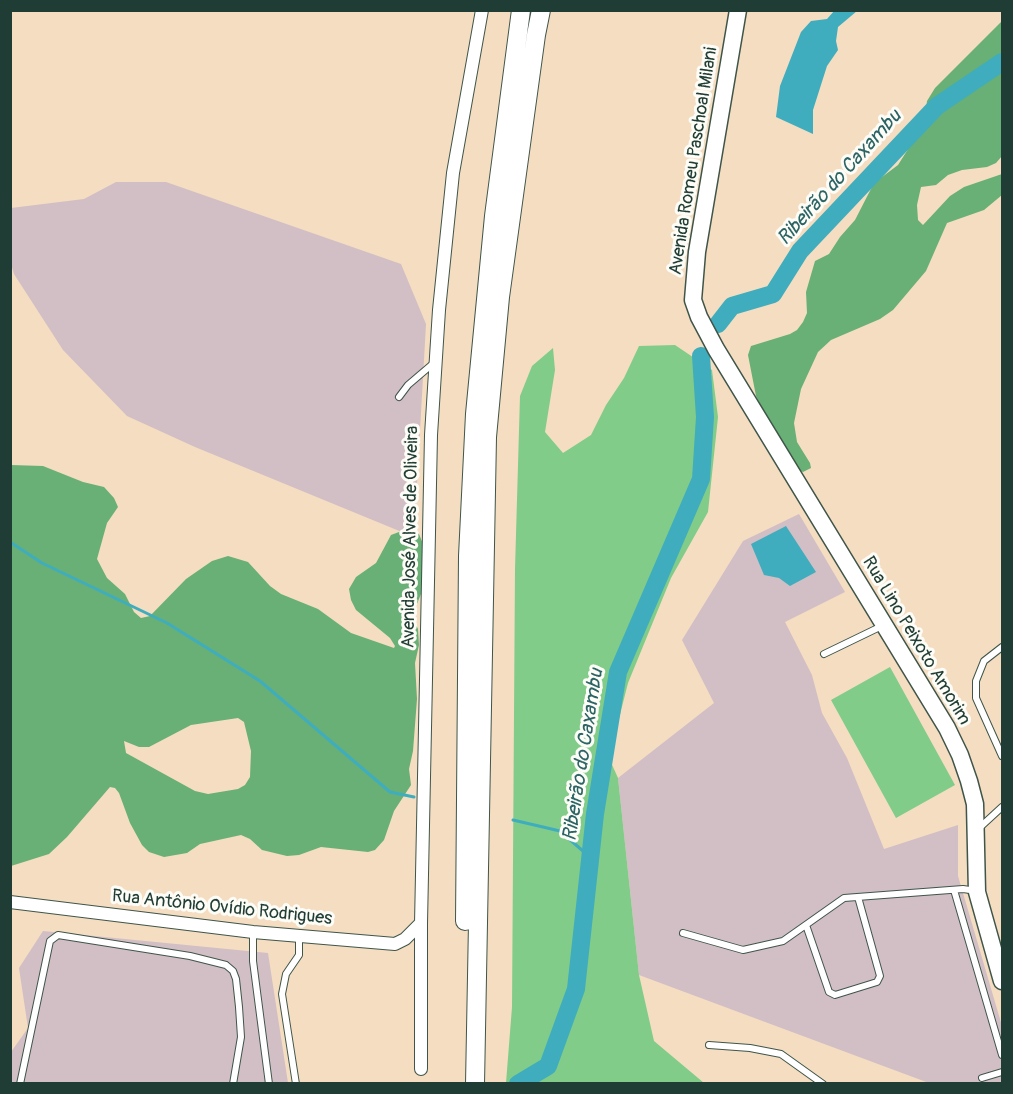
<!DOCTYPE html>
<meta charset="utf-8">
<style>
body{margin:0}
#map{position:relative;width:1013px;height:1094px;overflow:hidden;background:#f4ddc1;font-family:Pangolin,sans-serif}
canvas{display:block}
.frame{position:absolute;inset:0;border:12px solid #1f3d34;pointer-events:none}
</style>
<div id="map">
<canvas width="1013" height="1094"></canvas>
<div class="frame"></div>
</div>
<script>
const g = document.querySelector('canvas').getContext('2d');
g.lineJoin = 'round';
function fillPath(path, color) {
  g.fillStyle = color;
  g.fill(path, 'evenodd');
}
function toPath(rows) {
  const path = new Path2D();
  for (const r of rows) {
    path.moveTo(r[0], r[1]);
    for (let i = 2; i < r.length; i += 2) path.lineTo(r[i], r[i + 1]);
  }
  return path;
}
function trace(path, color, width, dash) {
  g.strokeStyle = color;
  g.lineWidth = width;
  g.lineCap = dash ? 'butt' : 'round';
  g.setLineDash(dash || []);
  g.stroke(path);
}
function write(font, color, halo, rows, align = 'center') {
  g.font = font + ' Pangolin,sans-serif';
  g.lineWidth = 6;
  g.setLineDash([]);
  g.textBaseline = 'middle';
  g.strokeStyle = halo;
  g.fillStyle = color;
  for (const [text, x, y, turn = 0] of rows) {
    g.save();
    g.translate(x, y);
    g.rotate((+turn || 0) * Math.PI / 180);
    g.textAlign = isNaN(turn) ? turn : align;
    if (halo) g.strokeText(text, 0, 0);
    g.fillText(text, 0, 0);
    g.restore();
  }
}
fillPath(toPath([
 [116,182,166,182,401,264,426,324,414,537,195,447,127,416,63,350,14,274,11,264,11,208,84,199],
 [799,514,845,592,785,622,812,675,822,713,847,758,884,849,958,825,958,876,1002,1026,1002,1083,929,1083,639,975,618,778,714,703,682,640,743,541],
 [43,931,268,953,288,1083,11,1084,11,1052,28,1028,19,968]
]), '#d2bec5');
fillPath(toPath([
 [675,345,712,370,718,417,708,512,671,578,628,683,609,758,618,778,639,975,654,1041,704,1083,506,1083,512,1007,515,569,520,396,532,366,553,348,555,370,545,432,563,453,591,435,606,405,624,378,639,346],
 [890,667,955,785,896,818,831,700]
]), '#81cc89');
fillPath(toPath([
 [1002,21,1002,156,996,163,987,167,962,170,948,175,936,185,921,187,917,205,918,220,923,225,950,196,964,187,1002,174,1002,195,984,210,947,223,926,271,893,310,880,319,831,340,818,352,801,389,794,423,797,442,810,463,811,468,803,472,797,469,777,441,756,396,748,355,751,346,790,334,797,330,803,322,807,313,806,292,815,261,829,254,840,237,855,220,874,183,898,165,924,124,927,101,935,88],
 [11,465,43,466,83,482,104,487,114,498,118,507,107,523,97,559,107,578,125,594,134,612,141,618,150,616,186,579,212,561,228,556,248,562,270,586,281,594,318,609,351,633,394,648,395,646,390,638,356,610,351,600,349,589,356,577,376,563,391,535,407,529,412,529,419,534,423,544,425,563,421,594,412,616,418,629,419,645,415,663,417,699,413,751,409,769,411,785,394,811,384,840,375,850,368,852,321,847,299,855,287,856,262,850,250,839,241,835,200,844,187,853,164,857,149,852,142,845,130,823,119,793,115,788,110,787,67,837,49,854,11,866],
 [238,718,244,722,251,751,250,777,245,785,238,789,208,794,195,791,126,753,124,741,139,747,149,747,191,725]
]), '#68b075');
fillPath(toPath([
 [835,10,857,11,838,27,836,41,838,50,827,66,813,110,813,134,776,117,780,86,801,32,811,21,827,19],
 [786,526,816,572,790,586,779,578,764,575,751,544]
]), '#3fadbd');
trace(toPath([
 [10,542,42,563,167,623,260,681,390,792,414,797],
 [513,820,560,831,591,858]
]), '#3fadbd', 3);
trace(toPath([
 [718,324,732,306,773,294,800,251,937,106,1002,62],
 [518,1084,548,1066,576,989,595,814,618,672,701,479,705,417,701,356]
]), '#3fadbd', 18);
const lane = toPath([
 [399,397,408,385,435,362],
 [1002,647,984,661,976,681,976,698,1002,756],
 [824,654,884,625],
 [977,830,1002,807],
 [954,890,1002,1055],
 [806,925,829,992,835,995,877,982,880,976,858,897],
 [253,932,253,961,269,1084],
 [683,933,743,950,783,941,844,898,963,889,977,891],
 [709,1045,750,1048,781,1054,823,1084],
 [982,1078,1002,1072],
 [20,1084,50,941,58,935,190,956,226,965,233,971,236,979,239,1007,241,1037,233,1084],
 [296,1084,282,994,286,974,299,955,299,936]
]);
const street = toPath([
 [10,902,253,932,395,944,405,939,421,923],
 [421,1069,421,923,431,435,439,310,453,173,482,10]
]);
const secondary = toPath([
 [738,10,697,252,693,300,699,317,716,349,947,728,960,755,969,781,975,804,977,892,1002,981]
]);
const primary = toPath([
 [465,921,468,556,475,414,494,216,521,10],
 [475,1084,487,437,500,297,536,35,541,10]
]);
trace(lane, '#3f5549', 8);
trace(street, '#3f5549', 14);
trace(secondary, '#3f5549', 19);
trace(primary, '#3f5549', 20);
trace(lane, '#fff', 6);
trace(street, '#fff', 12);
trace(secondary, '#fff', 16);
trace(primary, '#fff', 18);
write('18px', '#1f3d34', '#fdfcf7', [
 ["Avenida Romeu Paschoal Milani",694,161,-81],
 ["Avenida José Alves de Oliveira",411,537,-89],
 ["Rua Lino Peixoto Amorim",916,641,59],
 ["Rua Antônio Ovídio Rodrigues",222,908,6]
]);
write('italic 20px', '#2a6464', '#fdfcf7', [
 ["Ribeirão do Caxambu",840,178,-48],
 ["Ribeirão do Caxambu",584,755,-81]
]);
</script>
